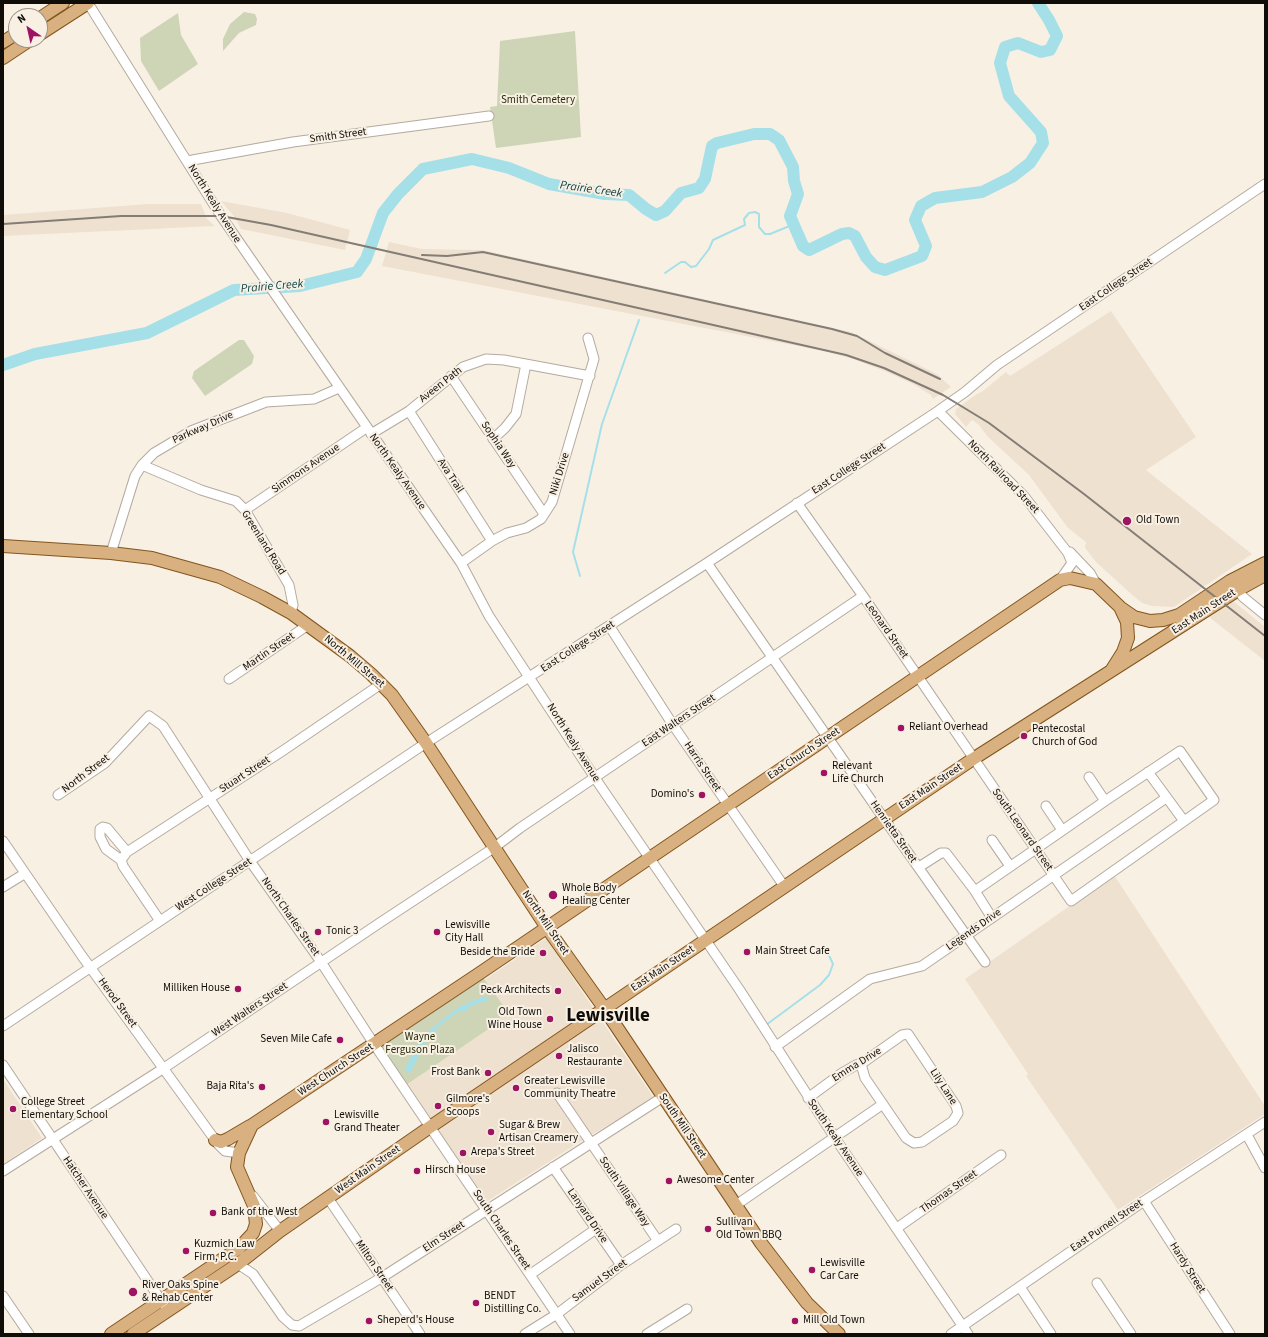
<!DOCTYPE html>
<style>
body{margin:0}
#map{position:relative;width:1268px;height:1337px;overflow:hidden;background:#f9f0e4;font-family:"Source Sans 3",sans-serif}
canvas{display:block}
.frame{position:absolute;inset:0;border:4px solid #100d09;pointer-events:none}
.north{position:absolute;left:8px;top:8px;width:40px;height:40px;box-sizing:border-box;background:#f9f0e4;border:1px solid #9c958c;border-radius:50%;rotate:326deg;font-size:11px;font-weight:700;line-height:16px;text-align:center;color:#100d09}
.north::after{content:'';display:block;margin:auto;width:14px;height:18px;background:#9e1462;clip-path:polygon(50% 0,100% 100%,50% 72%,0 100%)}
</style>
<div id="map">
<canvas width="1268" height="1337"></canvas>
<div class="frame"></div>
<div class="north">N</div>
</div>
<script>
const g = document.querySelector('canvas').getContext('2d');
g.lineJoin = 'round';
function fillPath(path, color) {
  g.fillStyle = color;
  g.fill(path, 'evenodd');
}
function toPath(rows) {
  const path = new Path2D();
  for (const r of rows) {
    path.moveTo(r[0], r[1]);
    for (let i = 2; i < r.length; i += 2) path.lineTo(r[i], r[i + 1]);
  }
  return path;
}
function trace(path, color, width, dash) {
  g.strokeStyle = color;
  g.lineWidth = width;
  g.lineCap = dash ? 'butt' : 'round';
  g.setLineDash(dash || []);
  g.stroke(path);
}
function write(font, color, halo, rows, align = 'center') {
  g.font = font + ' "Source Sans 3",sans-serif';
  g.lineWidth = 4;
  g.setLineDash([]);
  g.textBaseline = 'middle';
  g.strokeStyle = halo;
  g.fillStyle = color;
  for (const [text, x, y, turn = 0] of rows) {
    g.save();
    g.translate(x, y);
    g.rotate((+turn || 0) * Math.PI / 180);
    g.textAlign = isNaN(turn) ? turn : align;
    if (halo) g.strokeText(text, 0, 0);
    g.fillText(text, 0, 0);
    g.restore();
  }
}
fillPath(toPath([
 [221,201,287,213,350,230,345,250,241,229,233,215],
 [148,204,201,204,207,219,215,226,3,236,3,215],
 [389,242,422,249,482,250,851,332,937,374,951,387,933,399,931,395,913,384,887,372,853,359,824,351,382,266],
 [1111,311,1196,437,1146,470,1252,554,1174,607,1152,606,1142,603,1130,593,1096,562,1085,548,1086,542,1068,528,1029,475,988,437,978,424,972,420,966,427,955,414,956,409,977,394,983,391,1006,372,1010,376],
 [1233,601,1265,627,1265,661,1209,617],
 [1114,875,1265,1106,1265,1114,1118,1210,1026,1076,1028,1074,965,979],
 [546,938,654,1098,583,1140,486,1202,384,1048],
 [3,1079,42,1138,3,1164]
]), '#efe1d0');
fillPath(toPath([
 [244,12,255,14,257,19,256,25,239,33,223,51,223,39,230,24],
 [178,13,181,35,198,64,159,91,141,61,140,38],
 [575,31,581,137,496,148,490,107,497,106,500,41],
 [239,340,244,340,254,356,252,364,205,396,192,378,194,371],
 [480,973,507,1011,487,1030,403,1087,374,1044]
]), '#ced5b6');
fillPath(toPath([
 [485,996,488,1000,471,1006,464,1012,459,1011,439,1026,428,1038,411,1071,408,1073,405,1070,409,1061,418,1045,431,1029,459,1007]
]), '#a5e0e9');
trace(toPath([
 [665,273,681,262,685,262,691,267,696,266,709,249,713,240,745,225,744,219,749,213,755,212,759,214,759,227,765,234,770,234,792,225],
 [580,576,573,552,602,424,639,320],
 [766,1025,820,985,829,975,833,964,826,949]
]), '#a5e0e9', 2);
trace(toPath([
 [3,365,35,354,147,333,234,290,300,286,357,272,366,259,383,213,398,194,423,169,472,159,509,168,549,184,605,194,629,195,646,209,656,215,665,211,681,193,699,188,705,179,712,146,717,143,754,134,770,134,779,140,793,167,794,181,798,194,790,216,803,246,809,250,842,234,849,233,855,236,866,257,875,267,885,270,922,256,926,246,915,220,921,206,935,198,982,192,1012,177,1030,163,1043,143,1041,132,1009,96,1000,63,1005,47,1018,43,1041,52,1050,50,1057,36,1049,20,1038,3]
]), '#a5e0e9', 12);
const minor = toPath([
 [88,3,221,216,461,563,489,616,599,784,739,989,835,1138,968,1334],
 [187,161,293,142,489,116],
 [451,376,544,514],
 [409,411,492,541],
 [938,411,1024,496,1068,553,1072,563,1060,580],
 [371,434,409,411,463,367,486,359,504,360,590,376],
 [493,439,505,428,516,414,526,364],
 [142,465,201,490,236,501,245,510,289,585,293,605,291,613],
 [797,503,863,596,1071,901,1214,800,1180,751,1105,801],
 [245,510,366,428],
 [1070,552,1090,573,1096,584],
 [111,553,135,476,142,465,154,453,191,431,266,402,314,399,339,388],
 [461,563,492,541,507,533,526,528,541,519,552,502,594,359,588,338],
 [707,563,880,813,985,962],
 [1234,585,1243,597,1265,615],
 [610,627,673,725,784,886],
 [229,679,308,625],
 [1148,772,1184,821],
 [58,795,105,763,149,716,163,726,250,861,321,962,374,1044,570,1334],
 [1046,806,1062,830],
 [992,840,1010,866],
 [3,841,82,956,218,1144,225,1151,239,1153],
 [121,860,106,849,100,837,100,829,103,827,107,828,127,852],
 [919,867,941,853,946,853,975,891,1105,801,1089,777],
 [3,887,24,874],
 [975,891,992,918],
 [160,921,123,866,121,860,127,852,281,752,381,684],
 [3,1026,426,743,707,563,938,411,965,392,997,365,1265,184],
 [775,1047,870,979,922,966,1166,798],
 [3,1065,164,1305],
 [557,1093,658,1241],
 [808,1098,842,1073,856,1065,861,1064,902,1035,908,1034,956,1106,958,1113,953,1121,922,1142,914,1143,906,1138,865,1078,861,1064],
 [1247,1135,1265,1168],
 [553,1167,621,1265],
 [3,1171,164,1068,381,922,495,847,520,828,863,596],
 [253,1196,280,1231],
 [328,1198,420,1334],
 [1144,1201,1230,1334],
 [736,1205,883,1104],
 [897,1228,1001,1155],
 [238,1264,253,1274,283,1317,292,1325,299,1326,381,1278,663,1097],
 [531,1274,596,1229],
 [1097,1283,1131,1334],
 [1020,1287,1051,1334],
 [3,1296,29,1334],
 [525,1334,557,1314,621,1265,676,1229],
 [647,1334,687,1309],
 [951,1334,1144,1201,1265,1122]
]);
const major = toPath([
 [40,18,63,3],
 [40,34,88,3],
 [3,42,16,34],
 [3,58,30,40],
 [3,546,111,553,152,558,220,577,262,597,291,613,350,656,371,674,392,695,426,743,547,928,604,1008,761,1243,807,1303,839,1334],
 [1121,608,1134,617,1150,621,1163,620,1179,615,1230,581,1265,563],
 [215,1140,221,1142,228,1139,250,1126],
 [111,1334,239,1248,253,1233,256,1224,254,1206,237,1167,239,1153,252,1125,480,973,1060,580,1070,578,1096,584,1120,607,1127,622,1128,638,1123,652,1111,671],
 [133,1334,238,1264,280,1231,430,1127,973,759,1238,590,1265,575]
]);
trace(minor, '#b3aa9f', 11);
trace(major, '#82551e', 14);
trace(minor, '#fff', 9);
trace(major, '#d9b07f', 12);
trace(toPath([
 [3,224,121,216,221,216,271,225,846,355,884,368,943,395,989,423,1084,494,1265,636],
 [422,255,447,256,483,252,832,329,857,336,885,353,940,379]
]), '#837d75', 2);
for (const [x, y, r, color] of [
 [1127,521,5,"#9e1462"],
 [901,728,4,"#9e1462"],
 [1024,736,4,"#9e1462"],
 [824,773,4,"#9e1462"],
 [702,795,4,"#9e1462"],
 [553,895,5,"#9e1462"],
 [318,932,4,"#9e1462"],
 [437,932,4,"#9e1462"],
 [747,952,4,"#9e1462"],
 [543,953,4,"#9e1462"],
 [238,989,4,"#9e1462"],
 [558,991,4,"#9e1462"],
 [550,1019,4,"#9e1462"],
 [340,1040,4,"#9e1462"],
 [559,1056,4,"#9e1462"],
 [488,1073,4,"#9e1462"],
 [262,1087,4,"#9e1462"],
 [516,1088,4,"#9e1462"],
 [438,1106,4,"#9e1462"],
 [13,1109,4,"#9e1462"],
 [326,1122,4,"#9e1462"],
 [491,1132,4,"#9e1462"],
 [463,1153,4,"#9e1462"],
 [417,1171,4,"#9e1462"],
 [669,1181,4,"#9e1462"],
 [213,1213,4,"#9e1462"],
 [708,1229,4,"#9e1462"],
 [186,1251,4,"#9e1462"],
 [812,1270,4,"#9e1462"],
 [133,1292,5,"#9e1462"],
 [476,1303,4,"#9e1462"],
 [369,1321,4,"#9e1462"],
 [795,1321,4,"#9e1462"]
]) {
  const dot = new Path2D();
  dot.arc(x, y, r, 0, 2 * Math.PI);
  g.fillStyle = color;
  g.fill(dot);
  trace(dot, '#f9f0e4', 1.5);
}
write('11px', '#272c09', '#f9f0e4', [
 ["Smith Cemetery",538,101],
 ["Wayne",420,1038],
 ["Ferguson Plaza",420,1051]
]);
write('11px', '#100d09', '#f9f0e4', [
 ["Smith Street",338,136,-8],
 ["North Kealy Avenue",214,204,58],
 ["East College Street",1116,285,-34],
 ["Aveen Path",441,385,-38],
 ["Parkway Drive",203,428,-24],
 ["Sophia Way",498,445,56],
 ["Simmons Avenue",306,469,-34],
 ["East College Street",849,469,-33],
 ["North Kealy Avenue",397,472,55],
 ["Niki Drive",560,474,-73],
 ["Ava Trail",450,476,57],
 ["North Railroad Street",1003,477,46],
 ["Greenland Road",263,543,58],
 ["East Main Street",1204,612,-33],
 ["Leonard Street",886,630,55],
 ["East College Street",578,647,-33],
 ["Martin Street",269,652,-34],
 ["North Mill Street",354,662,40],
 ["East Walters Street",679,721,-34],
 ["North Kealy Avenue",573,743,58],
 ["East Church Street",804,754,-34],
 ["Harris Street",702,767,56],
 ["North Street",86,774,-37],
 ["Stuart Street",245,775,-33],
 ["East Main Street",931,787,-34],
 ["South Leonard Street",1022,830,55],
 ["Henrietta Street",893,832,55],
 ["West College Street",214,885,-33],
 ["North Charles Street",290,917,55],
 ["North Mill Street",545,923,56],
 ["Legends Drive",974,930,-35],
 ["East Main Street",663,969,-34],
 ["Herod Street",117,1003,54],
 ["West Walters Street",250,1010,-34],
 ["Emma Drive",857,1065,-32],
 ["West Church Street",336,1070,-33],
 ["Lily Lane",943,1087,57],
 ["South Mill Street",682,1126,56],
 ["South Kealy Avenue",835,1138,56],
 ["West Main Street",368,1170,-35],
 ["Hatcher Avenue",85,1188,56],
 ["South Village Way",624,1192,56],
 ["Thomas Street",949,1192,-35],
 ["Lanyard Drive",587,1216,56],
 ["East Purnell Street",1107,1226,-34],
 ["South Charles Street",501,1230,56],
 ["Elm Street",444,1237,-33],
 ["Milton Street",374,1266,56],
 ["Hardy Street",1187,1268,58],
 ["Samuel Street",600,1281,-36]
]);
write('11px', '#100d09', '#f9f0e4', [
 ["Old Town",1136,521],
 ["Reliant Overhead",909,728],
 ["Pentecostal",1032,730],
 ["Church of God",1032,743],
 ["Relevant",832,767],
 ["Life Church",832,780],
 ["Domino's",694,795,"right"],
 ["Whole Body",562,889],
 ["Healing Center",562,902],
 ["Lewisville",445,926],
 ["City Hall",445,939],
 ["Tonic 3",326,932],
 ["Main Street Cafe",755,952],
 ["Beside the Bride",535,953,"right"],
 ["Milliken House",230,989,"right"],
 ["Peck Architects",550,991,"right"],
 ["Old Town",542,1013,"right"],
 ["Wine House",542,1026,"right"],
 ["Seven Mile Cafe",332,1040,"right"],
 ["Jalisco",567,1050],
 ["Restaurante",567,1063],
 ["Frost Bank",480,1073,"right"],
 ["Greater Lewisville",524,1082],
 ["Community Theatre",524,1095],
 ["Baja Rita's",254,1087,"right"],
 ["Gilmore's",446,1100],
 ["Scoops",446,1113],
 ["College Street",21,1103],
 ["Elementary School",21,1116],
 ["Lewisville",334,1116],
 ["Grand Theater",334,1129],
 ["Sugar & Brew",499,1126],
 ["Artisan Creamery",499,1139],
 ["Arepa's Street",471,1153],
 ["Hirsch House",425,1171],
 ["Awesome Center",677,1181],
 ["Bank of the West",221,1213],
 ["Sullivan",716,1223],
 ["Old Town BBQ",716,1236],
 ["Kuzmich Law",194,1245],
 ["Firm, P.C.",194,1258],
 ["Lewisville",820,1264],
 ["Car Care",820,1277],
 ["River Oaks Spine",142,1286],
 ["& Rehab Center",142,1299],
 ["BENDT",484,1297],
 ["Distilling Co.",484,1310],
 ["Sheperd's House",377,1321],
 ["Mill Old Town",803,1321]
], 'left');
write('italic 12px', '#0d434a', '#f9f0e4', [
 ["Prairie Creek",591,190,8],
 ["Prairie Creek",272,287,-5]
]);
write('bold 19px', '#100d09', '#f9f0e4', [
 ["Lewisville",608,1017]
]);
</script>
